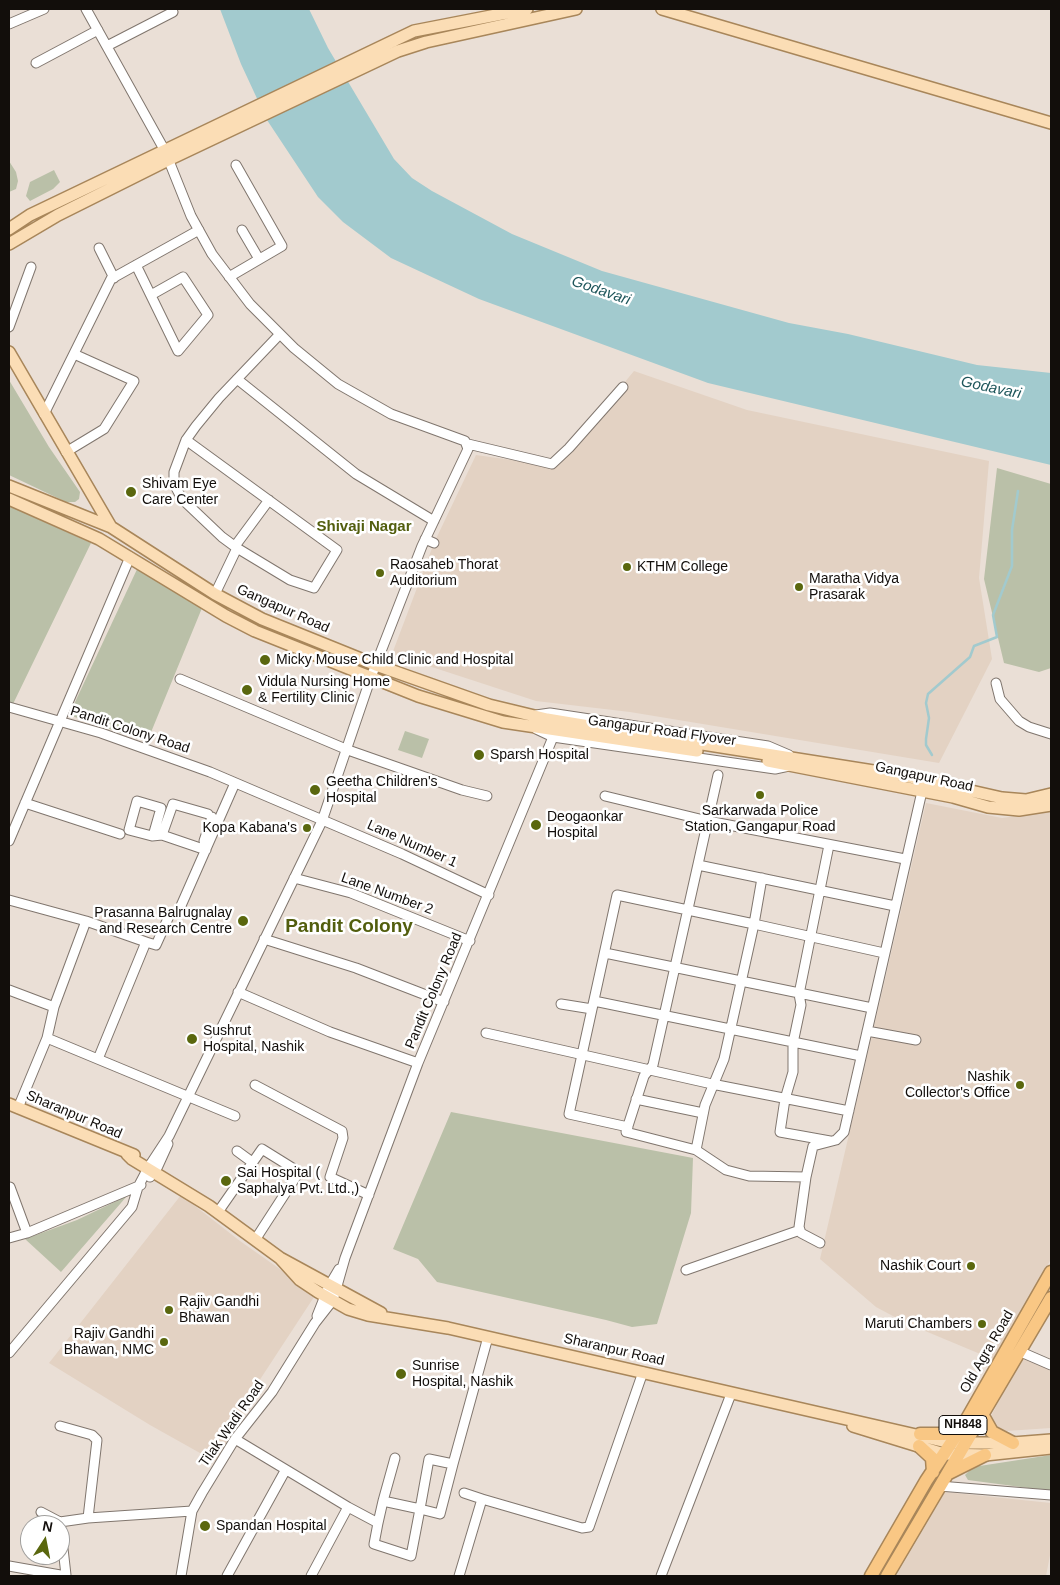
<!DOCTYPE html>
<style>
body{margin:0}
#map{position:relative;width:1060px;height:1585px;overflow:hidden;background:#eadfd6;font-family:Helvetica,sans-serif}
canvas{display:block}
.frame{position:absolute;inset:0;border:10px solid #120e0b;pointer-events:none}
.north{position:absolute;left:20px;top:1515px;width:50px;height:50px;box-sizing:border-box;background:#fff;border:1px solid #a09f9d;border-radius:50%;rotate:11deg;font-size:14px;font-weight:700;line-height:20px;text-align:center;color:#120e0b}
.north::after{content:'';display:block;margin:auto;width:18px;height:22px;background:#5a670e;clip-path:polygon(50% 0,100% 100%,50% 72%,0 100%)}
</style>
<div id="map">
<canvas width="1060" height="1585"></canvas>
<div class="frame"></div>
<div class="north">N</div>
</div>
<script>
const g = document.querySelector('canvas').getContext('2d');
g.lineJoin = 'round';
function fillPath(path, color) {
  g.fillStyle = color;
  g.fill(path, 'evenodd');
}
function toPath(rows) {
  const path = new Path2D();
  for (const r of rows) {
    path.moveTo(r[0], r[1]);
    for (let i = 2; i < r.length; i += 2) path.lineTo(r[i], r[i + 1]);
  }
  return path;
}
function trace(path, color, width, dash) {
  g.strokeStyle = color;
  g.lineWidth = width;
  g.lineCap = dash ? 'butt' : 'round';
  g.setLineDash(dash || []);
  g.stroke(path);
}
function write(font, color, halo, rows, align = 'center') {
  g.font = font + ' Helvetica,sans-serif';
  g.lineWidth = 5;
  g.setLineDash([]);
  g.textBaseline = 'middle';
  g.strokeStyle = halo;
  g.fillStyle = color;
  for (const [text, x, y, turn = 0] of rows) {
    g.save();
    g.translate(x, y);
    g.rotate((+turn || 0) * Math.PI / 180);
    g.textAlign = isNaN(turn) ? turn : align;
    if (halo) g.strokeText(text, 0, 0);
    g.fillText(text, 0, 0);
    g.restore();
  }
}
fillPath(toPath([
 [634,371,747,410,989,461,979,578,992,659,939,763,630,712,536,701,392,654,434,543,476,455,555,466],
 [926,803,1002,818,1051,811,1051,1259,997,1361,906,1323,876,1307,820,1259],
 [181,1195,240,1241,311,1291,314,1297,261,1378,216,1462,150,1425,49,1363],
 [1022,1357,1051,1369,1051,1428,1006,1431,994,1429,991,1416],
 [945,1492,1051,1503,1051,1550,1046,1576,896,1576]
]), '#e3d2c3');
fillPath(toPath([
 [9,161,16,172,18,181,16,189,9,192],
 [54,170,60,182,53,189,30,201,26,196,30,182],
 [9,380,49,447,80,492,79,499,75,502,66,502,9,475],
 [997,468,1051,484,1051,668,1039,672,1004,663,984,579],
 [9,506,91,543,13,704,9,703],
 [139,565,202,608,147,742,69,715],
 [405,731,429,739,422,758,398,750],
 [451,1112,693,1158,691,1213,657,1324,632,1327,606,1320,437,1282,418,1259,393,1249],
 [127,1196,61,1272,25,1239,77,1220],
 [1051,1455,1051,1491,968,1480,965,1475,973,1467]
]), '#bac0a8');
fillPath(toPath([
 [220,9,309,9,328,48,394,159,412,178,432,191,512,234,602,271,789,323,848,334,977,365,1051,373,1051,465,708,383,479,299,391,258,343,222,318,197,267,120,241,64]
]), '#a2cace');
trace(toPath([
 [932,755,926,745,926,739,929,718,926,703,928,694,970,657,974,646,997,637,993,615,1012,566,1012,530,1018,491]
]), '#a2cace', 2.5);
const minor = toPath([
 [9,24,44,9],
 [107,46,173,12],
 [36,63,98,30],
 [242,230,259,259],
 [99,248,114,278],
 [136,265,178,351,208,315,183,277,151,295],
 [229,277,282,246,236,165],
 [9,327,31,267],
 [237,379,356,474,434,521],
 [44,414,111,279,199,230],
 [186,440,337,550,314,588,290,580,237,548],
 [468,444,552,464,569,448,623,387],
 [66,452,104,429,134,381,74,354],
 [425,539,434,543],
 [235,546,269,500],
 [215,594,237,548,222,537,182,499,174,484,174,472,186,440,196,426,219,398,280,334],
 [180,679,348,750,462,790,487,796],
 [996,683,1000,699,1019,721,1029,727,1051,734],
 [9,707,101,733,210,772,402,854,489,895],
 [536,715,550,713,768,746,789,755],
 [536,729,553,737,775,769,789,766],
 [718,775,653,1065,644,1076,626,1132,696,1150,726,1170,749,1176,806,1177],
 [605,796,708,821,905,859],
 [25,803,120,834],
 [162,835,173,804,208,814],
 [153,836,161,808,137,801,129,830,152,836,162,835,206,850],
 [9,841,130,557],
 [204,841,212,817],
 [829,845,799,994,801,1005,793,1043,793,1072,785,1099,780,1132,830,1141],
 [698,865,895,906],
 [294,878,351,893,470,941],
 [9,900,86,921],
 [180,908,235,783],
 [264,939,356,968,444,1002],
 [146,942,156,945,170,914],
 [605,953,872,1008],
 [9,990,54,1007],
 [238,992,330,1032,418,1063],
 [594,1001,861,1056],
 [561,1004,592,1009],
 [867,1031,916,1040],
 [486,1033,712,1084,849,1111],
 [47,1038,235,1116],
 [255,1085,342,1131,343,1138,330,1177,369,1195],
 [636,1099,703,1113],
 [18,1108,47,1038,54,1007,86,921,146,942,98,1059],
 [628,1127,569,1114,617,895,754,924,762,878],
 [696,1150,705,1105,724,1059,754,924,884,953],
 [237,1151,252,1162],
 [150,1177,158,1166,168,1144],
 [10,1187,27,1233],
 [218,1212,262,1149,299,1172,255,1240],
 [9,1238,27,1233,141,1185],
 [820,1243,801,1233,799,1227,806,1177,813,1146,836,1140,844,1132,923,787],
 [686,1270,800,1230],
 [317,1316,329,1286,339,1269],
 [1021,1352,1051,1365],
 [9,1353,132,1207,138,1187,148,1168,169,1136,322,821,371,677,422,546,468,449,465,441,391,414,338,384,294,348,250,304,212,254,191,216,165,151,86,9],
 [235,1439,348,1507,311,1576],
 [453,1464,488,1337],
 [939,1486,1051,1495],
 [464,1493,482,1499],
 [383,1501,420,1509,440,1514,453,1464,429,1459,420,1509,411,1556,374,1544,378,1523,383,1501,395,1458],
 [348,1507,378,1523],
 [41,1512,60,1522,88,1518,97,1440,92,1435,60,1426],
 [88,1518,192,1511],
 [60,1522,66,1575],
 [9,1566,66,1576],
 [181,1576,192,1511,202,1493,235,1439,272,1392,315,1323,333,1300,345,1258,418,1063,553,737],
 [227,1576,285,1471],
 [459,1576,482,1499,582,1528,589,1527,643,1372],
 [661,1576,731,1394]
]);
const major = toPath([
 [662,9,1051,123],
 [9,229,30,215,414,31,527,9],
 [9,244,58,215,168,160,398,51,426,42,576,9],
 [9,352,111,527],
 [9,486,111,527,215,594,262,619,376,665,489,705,547,719,595,727,905,776,1002,798,1026,800,1051,794],
 [9,499,99,539,226,616,255,631,418,696,503,722,697,751],
 [768,761,953,797,988,807,1019,810,1051,805],
 [9,1104,134,1155],
 [127,1154,132,1159,209,1206,280,1258,381,1313],
 [280,1258,300,1280,318,1292,348,1309,368,1315,448,1328,951,1443,1013,1443,1051,1440],
 [853,1426,944,1454,985,1455,1051,1448]
]);
const highway = toPath([
 [983,1416,992,1432,1013,1443],
 [920,1434,944,1434,960,1425],
 [919,1446,932,1458,933,1472],
 [949,1473,985,1455],
 [871,1576,926,1481,967,1419,1051,1272],
 [887,1576,1051,1298]
]);
trace(minor, '#80766e', 11);
trace(major, '#a8865a', 14);
trace(highway, '#a8865a', 15);
trace(minor, '#fff', 9);
trace(major, '#fbddb5', 11);
trace(highway, '#f9c784', 12);
for (const [x, y, r, color] of [
 [131,492,6,"#5a670e"],
 [627,567,5,"#5a670e"],
 [380,573,5,"#5a670e"],
 [799,587,5,"#5a670e"],
 [265,660,6,"#5a670e"],
 [247,690,6,"#5a670e"],
 [479,755,6,"#5a670e"],
 [315,790,6,"#5a670e"],
 [760,795,5,"#5a670e"],
 [536,825,6,"#5a670e"],
 [307,828,5,"#5a670e"],
 [243,921,6,"#5a670e"],
 [192,1039,6,"#5a670e"],
 [1020,1085,5,"#5a670e"],
 [226,1181,6,"#5a670e"],
 [971,1266,5,"#5a670e"],
 [169,1310,5,"#5a670e"],
 [982,1324,5,"#5a670e"],
 [164,1342,5,"#5a670e"],
 [401,1374,6,"#5a670e"],
 [205,1526,6,"#5a670e"]
]) {
  const dot = new Path2D();
  dot.arc(x, y, r, 0, 2 * Math.PI);
  g.fillStyle = color;
  g.fill(dot);
  trace(dot, '#fff', 2);
}
for (const [x, y, w] of [
 [963,1425,48]
]) {
  const box = new Path2D();
  box.roundRect(x - w / 2, y - 9.5, w, 19, 4);
  g.fillStyle = '#fff';
  g.fill(box);
  trace(box, '#120e0b', 1);
}
write('bold 12px', '#120e0b', null, [
 ["NH848",963,1425]
]);
write('14px', '#120e0b', '#fff', [
 ["Shivam Eye",142,484],
 ["Care Center",142,500],
 ["Raosaheb Thorat",390,565],
 ["Auditorium",390,581],
 ["KTHM College",637,567],
 ["Maratha Vidya",809,579],
 ["Prasarak",809,595],
 ["Micky Mouse Child Clinic and Hospital",276,660],
 ["Vidula Nursing Home",258,682],
 ["& Fertility Clinic",258,698],
 ["Sparsh Hospital",490,755],
 ["Geetha Children's",326,782],
 ["Hospital",326,798],
 ["Sarkarwada Police",760,811,"center"],
 ["Station, Gangapur Road",760,827,"center"],
 ["Deogaonkar",547,817],
 ["Hospital",547,833],
 ["Kopa Kabana's",297,828,"right"],
 ["Prasanna Balrugnalay",232,913,"right"],
 ["and Research Centre",232,929,"right"],
 ["Sushrut",203,1031],
 ["Hospital, Nashik",203,1047],
 ["Nashik",1010,1077,"right"],
 ["Collector's Office",1010,1093,"right"],
 ["Sai Hospital (",237,1173],
 ["Saphalya Pvt. Ltd.,)",237,1189],
 ["Nashik Court",961,1266,"right"],
 ["Rajiv Gandhi",179,1302],
 ["Bhawan",179,1318],
 ["Maruti Chambers",972,1324,"right"],
 ["Rajiv Gandhi",154,1334,"right"],
 ["Bhawan, NMC",154,1350,"right"],
 ["Sunrise",412,1366],
 ["Hospital, Nashik",412,1382],
 ["Spandan Hospital",216,1526]
], 'left');
write('14px', '#120e0b', '#fff', [
 ["Gangapur Road",283,609,24],
 ["Pandit Colony Road",130,730,18],
 ["Gangapur Road Flyover",662,731,8],
 ["Gangapur Road",924,777,12],
 ["Lane Number 1",412,844,24],
 ["Lane Number 2",387,894,20],
 ["Pandit Colony Road",434,991,-67],
 ["Sharanpur Road",74,1115,23],
 ["Sharanpur Road",614,1350,13],
 ["Old Agra Road",987,1352,-60],
 ["Tilak Wadi Road",232,1424,-55]
]);
write('italic 15px', '#1d555a', '#fff', [
 ["Godavari",601,291,19],
 ["Godavari",991,388,12]
]);
write('bold 15px', '#525e0e', '#fff', [
 ["Shivaji Nagar",364,527]
]);
write('bold 19px', '#525e0e', '#fff', [
 ["Pandit Colony",349,927]
]);
</script>
